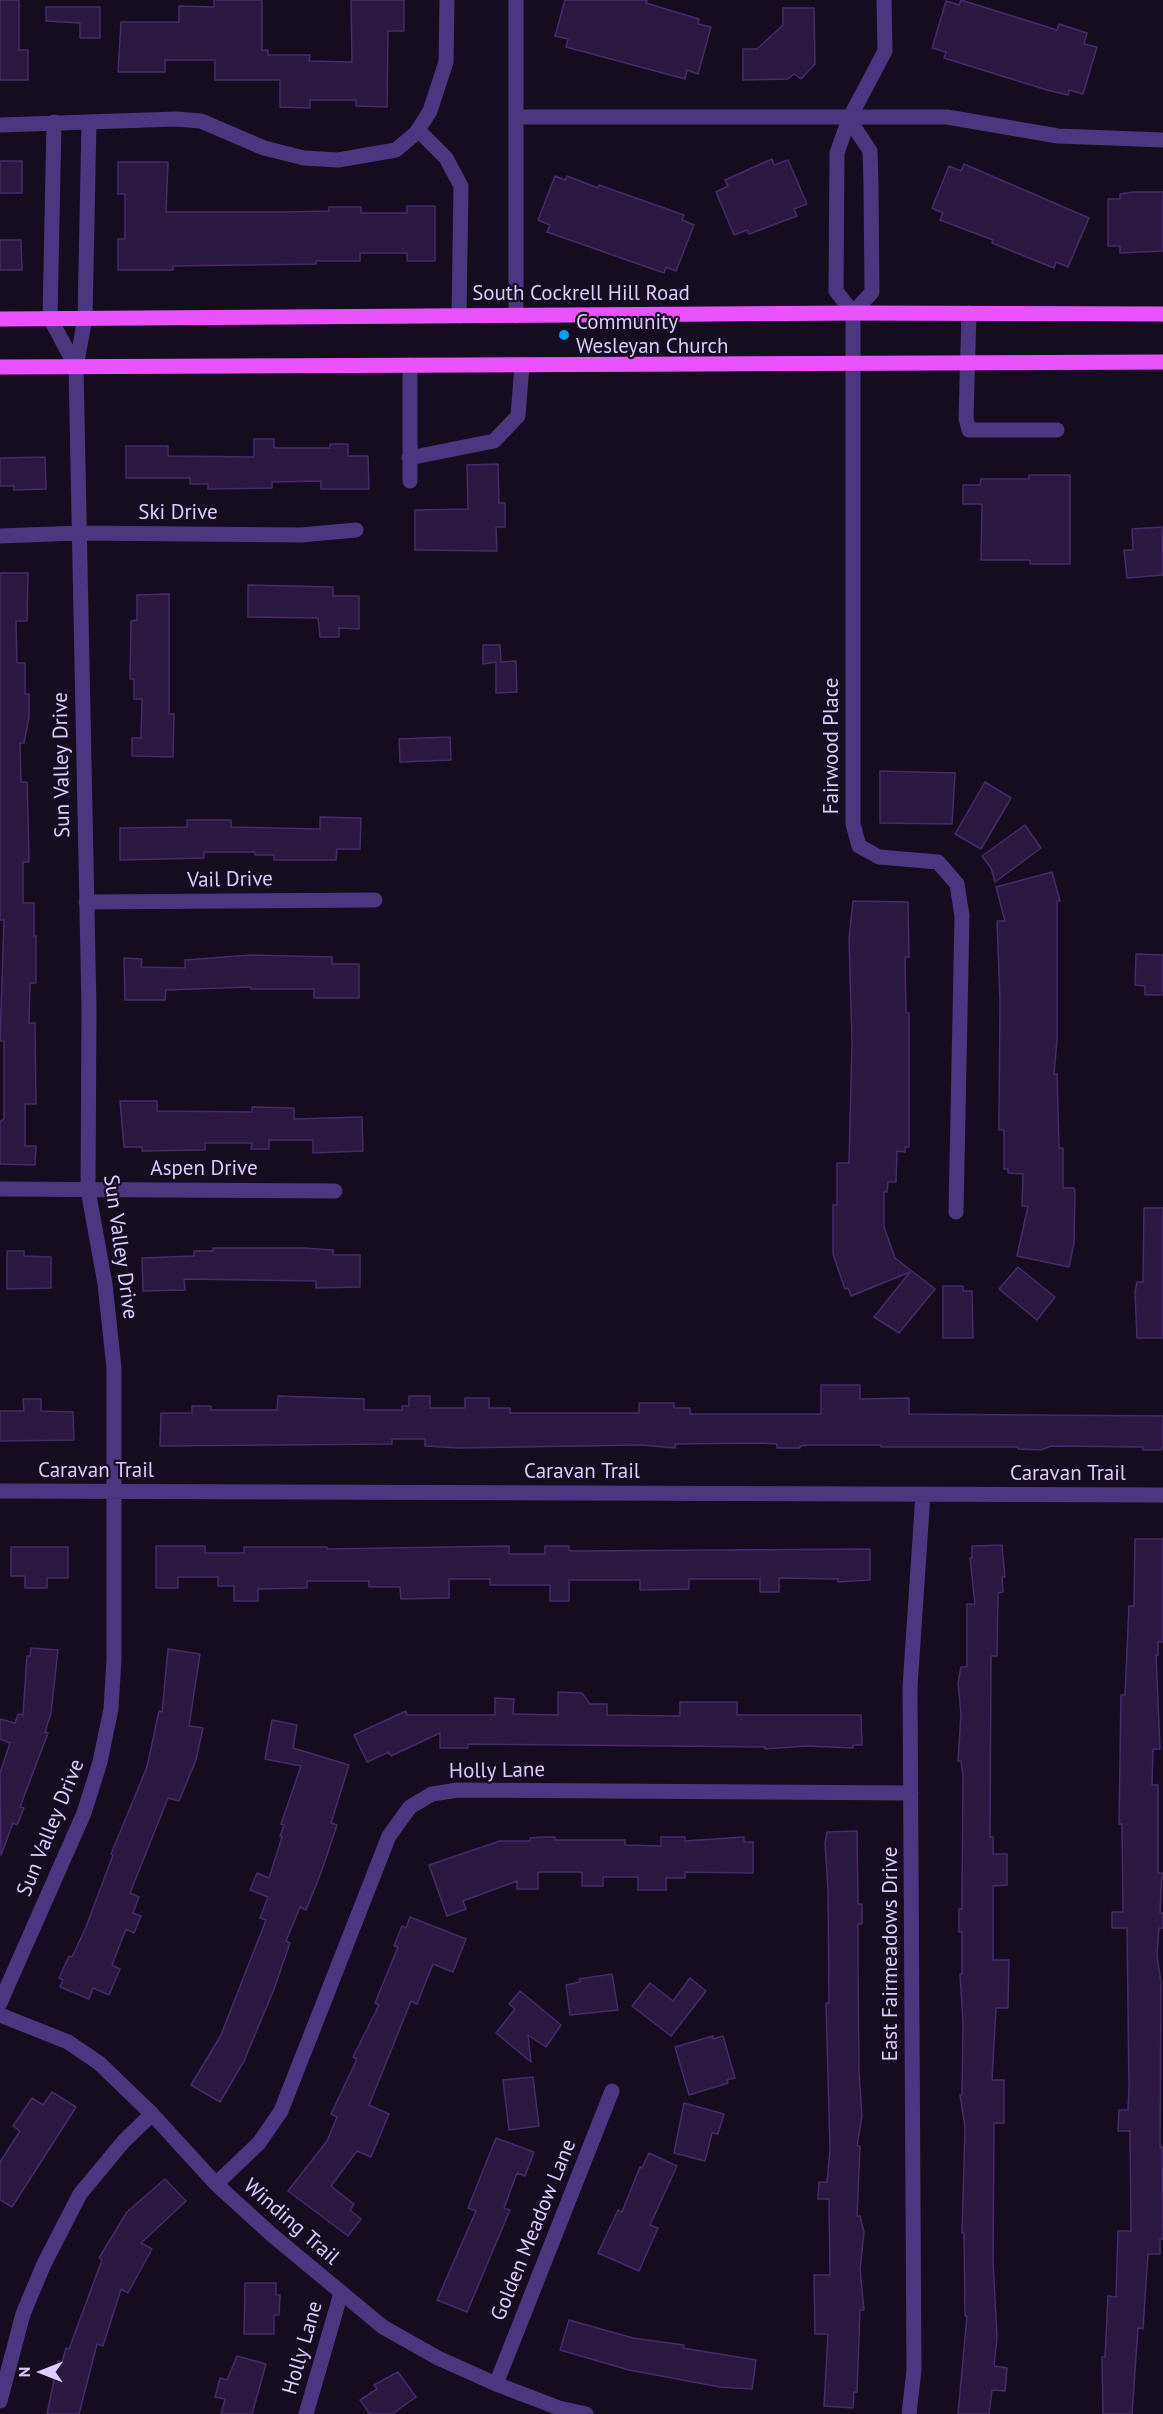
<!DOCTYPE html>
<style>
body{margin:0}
#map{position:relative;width:1163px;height:2414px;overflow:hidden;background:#150c20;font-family:"PT Sans",sans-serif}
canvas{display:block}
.north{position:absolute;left:12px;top:2342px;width:60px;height:60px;-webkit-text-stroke:4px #150c20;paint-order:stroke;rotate:270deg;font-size:16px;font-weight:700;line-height:24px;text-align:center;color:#decbff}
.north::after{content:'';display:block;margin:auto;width:21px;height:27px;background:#decbff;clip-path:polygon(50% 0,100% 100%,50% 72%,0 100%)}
</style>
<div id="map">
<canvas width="1163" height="2414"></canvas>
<div class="north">N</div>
</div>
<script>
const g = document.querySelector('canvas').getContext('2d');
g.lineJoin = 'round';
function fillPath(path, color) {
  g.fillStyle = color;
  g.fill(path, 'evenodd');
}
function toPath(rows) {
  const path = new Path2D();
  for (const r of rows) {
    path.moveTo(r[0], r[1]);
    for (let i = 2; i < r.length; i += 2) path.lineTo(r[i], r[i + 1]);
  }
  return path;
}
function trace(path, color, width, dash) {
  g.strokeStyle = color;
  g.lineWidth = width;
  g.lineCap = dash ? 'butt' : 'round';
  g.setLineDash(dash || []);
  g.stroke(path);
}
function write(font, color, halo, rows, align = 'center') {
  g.font = font + ' "PT Sans",sans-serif';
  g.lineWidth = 4.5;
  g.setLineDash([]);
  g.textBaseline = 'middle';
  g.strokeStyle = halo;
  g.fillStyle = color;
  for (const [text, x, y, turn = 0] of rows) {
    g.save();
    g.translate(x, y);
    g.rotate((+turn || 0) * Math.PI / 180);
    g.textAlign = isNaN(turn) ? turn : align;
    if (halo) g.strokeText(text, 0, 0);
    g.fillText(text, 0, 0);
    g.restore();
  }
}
const building = toPath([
 [0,0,19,0,19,50,28,50,28,80,0,80,0,0],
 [214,0,262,0,262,50,268,50,268,55,310,55,309,61,352,62,351,0,404,0,404,31,388,31,387,107,356,106,356,100,310,100,310,108,280,107,280,80,215,80,215,60,165,60,165,72,118,72,121,22,179,22,179,6,214,7,214,0],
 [565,0,647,0,646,3,699,19,698,24,711,27,698,74,687,70,685,79,566,47,568,39,555,36,565,0],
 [961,0,1057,30,1059,24,1087,33,1084,44,1097,47,1083,94,1069,90,1068,95,1047,90,944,58,946,52,932,48,946,1,959,5,961,0],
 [46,7,100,7,100,38,80,38,80,23,46,21,46,7],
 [783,8,814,8,815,64,801,79,794,74,788,79,743,80,743,49,757,49,783,25,783,8],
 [772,159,774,165,788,160,807,204,794,209,797,216,749,234,747,230,734,235,716,192,728,186,725,180,772,159],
 [0,161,22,161,22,193,0,193,0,161],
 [118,162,168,162,166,212,285,212,329,211,329,207,361,207,361,213,407,213,407,206,435,206,435,261,407,261,407,253,360,253,360,261,316,261,316,264,173,266,173,270,118,270,118,239,125,239,125,194,118,194,118,162],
 [964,164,1089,218,1068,267,1056,262,1054,268,992,243,993,240,940,220,943,213,932,208,949,166,961,171,964,164],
 [555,176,565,180,567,176,598,188,599,185,684,215,682,220,694,225,676,271,666,267,664,273,547,232,550,225,538,220,555,176],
 [1133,192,1163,192,1163,251,1120,253,1120,246,1108,246,1108,199,1120,199,1120,194,1133,192],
 [0,240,21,240,22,270,0,270,0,240],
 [254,439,274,439,274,448,330,448,330,444,348,444,348,456,368,456,369,489,321,489,321,481,272,482,272,488,208,489,208,484,190,484,190,478,126,478,126,446,168,446,168,456,254,457,254,439],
 [45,457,46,489,14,490,14,486,0,486,0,458,45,457],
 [498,464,499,503,505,503,505,527,496,527,497,551,415,550,415,510,468,509,467,465,498,464],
 [1029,475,1070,475,1070,564,1030,564,1030,560,981,560,982,504,963,504,963,485,980,485,981,479,1029,479,1029,475],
 [1162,527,1163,575,1127,578,1124,550,1133,550,1132,529,1162,527],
 [0,573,28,573,27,621,16,621,17,663,25,663,25,694,29,694,29,717,24,743,20,743,21,782,27,782,28,814,29,862,23,862,23,903,34,903,34,936,36,936,36,983,30,983,29,1023,35,1023,36,1104,25,1104,25,1146,36,1146,35,1165,0,1164,0,1122,4,1119,4,1041,0,1041,4,920,0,920,0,573],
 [248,585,333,587,333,596,359,596,359,629,339,628,339,637,320,637,318,618,248,617,248,585],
 [169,594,169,714,174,714,173,757,132,756,132,738,141,738,142,699,134,699,134,679,130,679,131,621,137,620,137,595,169,594],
 [483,645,500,645,501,662,516,661,517,692,496,693,496,662,483,664,483,645],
 [450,737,451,760,400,762,399,739,450,737],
 [880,771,955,773,952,824,880,823,880,771],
 [985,782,1011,798,981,849,955,834,985,782],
 [320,817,361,818,360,849,337,849,336,860,274,860,274,855,255,855,255,852,204,852,204,858,120,860,120,828,187,827,187,820,231,820,231,827,320,829,320,817],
 [1025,825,1041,848,995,882,991,868,982,856,1025,825],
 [1052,872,1060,901,1057,901,1057,1040,1054,1074,1057,1074,1059,1148,1063,1148,1063,1188,1074,1188,1075,1191,1074,1243,1069,1267,1017,1256,1028,1206,1022,1206,1023,1174,1008,1173,1008,1169,1004,1169,1004,1130,999,1130,999,1119,1000,1001,997,921,1005,921,996,887,1052,872],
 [853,901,908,902,909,957,905,957,906,1013,909,1013,909,1147,905,1147,905,1152,897,1151,896,1182,888,1182,887,1192,884,1192,884,1227,895,1258,935,1289,899,1333,874,1317,910,1272,851,1296,848,1288,845,1289,833,1254,833,1205,837,1205,837,1163,849,1163,852,1042,849,939,853,901],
 [1136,954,1163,955,1163,995,1145,995,1145,986,1135,985,1136,954],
 [251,955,332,957,332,964,359,964,359,998,314,998,314,989,251,989,251,987,166,990,165,1000,125,1000,124,958,142,959,141,967,185,968,185,960,251,955],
 [120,1101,157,1101,157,1111,252,1112,252,1107,294,1108,294,1119,362,1117,363,1151,313,1153,313,1140,269,1140,269,1149,251,1149,252,1143,205,1143,205,1150,142,1151,142,1147,124,1147,120,1101],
 [1144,1208,1163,1208,1163,1338,1137,1338,1135,1292,1137,1282,1143,1282,1144,1208],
 [213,1248,304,1248,333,1250,333,1255,360,1255,360,1287,316,1288,316,1281,184,1279,185,1290,143,1291,142,1258,194,1256,194,1251,213,1251,213,1248],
 [7,1251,24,1251,24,1256,51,1257,51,1288,7,1289,7,1251],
 [1018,1267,1055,1297,1037,1320,999,1289,1018,1267],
 [943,1286,963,1286,963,1291,972,1291,973,1338,943,1338,943,1286],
 [821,1385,860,1385,860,1399,909,1398,909,1414,1163,1416,1163,1446,1161,1450,1143,1450,1143,1447,1051,1446,1041,1450,1018,1449,1018,1447,881,1447,881,1445,810,1445,800,1446,800,1448,777,1448,777,1444,761,1443,675,1444,675,1448,642,1445,459,1448,425,1446,425,1439,392,1439,392,1444,160,1446,161,1413,192,1413,192,1406,211,1406,211,1410,277,1410,278,1396,364,1399,364,1410,402,1410,402,1406,409,1406,409,1396,430,1396,430,1408,465,1408,465,1398,489,1398,489,1408,510,1408,510,1413,639,1413,639,1403,674,1403,674,1408,690,1408,690,1414,821,1414,821,1385],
 [23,1399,41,1399,41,1411,73,1412,74,1440,0,1441,0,1411,24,1411,23,1399],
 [1135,1539,1163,1539,1163,1642,1158,1642,1158,1655,1156,1655,1160,1749,1153,1749,1152,1785,1158,1785,1158,1873,1162,1873,1160,1913,1163,1913,1163,1928,1159,1928,1157,1956,1161,1982,1160,2147,1162,2147,1163,2239,1160,2239,1160,2254,1148,2254,1143,2329,1138,2328,1132,2414,1103,2414,1102,2357,1105,2357,1108,2296,1116,2297,1118,2231,1131,2231,1130,2131,1118,2131,1119,2110,1128,2110,1129,2087,1127,1928,1112,1928,1112,1912,1123,1912,1122,1824,1119,1824,1121,1695,1125,1695,1129,1606,1134,1606,1135,1539],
 [1002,1545,1005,1577,1002,1577,1003,1592,998,1593,997,1656,991,1656,990,1837,993,1837,993,1854,1007,1854,1007,1885,993,1886,993,1960,1009,1960,1008,2008,996,2008,992,2080,1004,2080,1004,2123,994,2123,993,2261,997,2337,994,2366,1007,2368,1005,2391,992,2390,989,2414,958,2414,967,2316,965,2316,964,2233,962,2233,965,2127,960,2095,962,2095,963,2023,960,1974,962,1974,962,1932,959,1932,959,1909,962,1909,962,1898,963,1776,961,1761,958,1761,961,1714,958,1683,961,1667,967,1667,967,1604,975,1604,970,1558,972,1558,972,1546,1002,1545],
 [156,1546,205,1546,205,1553,244,1553,244,1547,327,1547,327,1549,509,1546,509,1554,545,1554,545,1546,569,1546,569,1551,870,1549,870,1580,838,1582,838,1579,779,1578,779,1592,760,1592,760,1579,689,1579,689,1589,640,1590,640,1580,569,1580,569,1601,550,1601,550,1585,490,1585,490,1579,449,1579,449,1598,401,1599,400,1587,369,1587,369,1581,307,1581,307,1588,258,1589,258,1601,234,1601,234,1586,218,1586,218,1577,178,1577,178,1588,156,1588,156,1546],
 [11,1547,68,1547,68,1578,47,1578,47,1588,25,1588,25,1576,11,1576,11,1547],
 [31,1648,58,1650,51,1713,45,1732,48,1733,20,1807,24,1808,17,1825,13,1823,1,1855,0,1773,10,1743,0,1739,0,1719,15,1723,18,1714,23,1715,27,1656,30,1656,31,1648],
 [168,1649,200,1654,189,1726,203,1728,196,1760,179,1801,168,1798,130,1893,139,1897,133,1913,141,1916,134,1933,126,1929,112,1965,120,1969,109,1995,93,1988,89,1999,60,1987,63,1980,59,1978,69,1956,72,1957,86,1927,113,1855,111,1854,147,1767,159,1711,162,1712,168,1649],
 [558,1692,582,1693,590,1704,607,1704,607,1715,680,1716,680,1702,737,1702,737,1715,861,1715,862,1745,853,1745,853,1748,806,1746,765,1749,765,1747,468,1744,468,1748,440,1748,440,1733,391,1756,389,1752,367,1762,354,1735,406,1711,407,1715,495,1715,495,1698,514,1699,513,1714,558,1715,558,1692],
 [272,1720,297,1725,293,1748,349,1765,331,1823,337,1825,321,1873,306,1910,300,1907,286,1941,290,1943,274,1989,244,2061,220,2102,191,2085,221,2035,266,1920,260,1918,268,1897,250,1890,257,1873,269,1878,282,1837,280,1836,284,1825,281,1824,301,1766,265,1759,272,1720],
 [857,1831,858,1904,862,1904,862,1924,858,1924,858,1965,859,2073,862,2116,857,2146,860,2146,857,2216,860,2216,864,2232,860,2269,864,2310,860,2310,857,2392,854,2392,853,2408,824,2406,828,2334,815,2334,814,2275,830,2275,829,2199,818,2199,819,2182,827,2182,830,2150,826,2003,829,2003,828,1890,825,1843,827,1832,857,1831],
 [542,1837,555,1837,555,1840,625,1840,625,1845,661,1846,661,1837,685,1837,685,1841,744,1837,744,1842,753,1842,753,1873,685,1872,685,1878,666,1878,666,1890,638,1890,638,1877,603,1877,603,1886,582,1886,582,1872,538,1872,538,1889,517,1889,517,1881,463,1901,466,1909,447,1916,429,1865,500,1841,530,1841,530,1838,542,1837],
 [410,1917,466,1939,453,1972,433,1964,417,2004,411,2001,369,2105,389,2114,371,2157,357,2151,331,2186,354,2204,350,2210,361,2219,348,2236,288,2191,327,2141,337,2117,331,2114,357,2059,353,2057,379,2005,375,2003,398,1947,394,1946,402,1926,406,1928,410,1917],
 [612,1974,618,2010,570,2015,566,1985,580,1982,579,1979,612,1974],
 [690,1978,706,1991,671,2036,632,2006,650,1983,673,2001,690,1978],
 [520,1991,561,2025,546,2047,528,2035,531,2062,496,2033,515,2009,509,2004,520,1991],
 [713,2036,713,2039,723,2036,735,2078,727,2080,728,2083,689,2095,675,2047,713,2036],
 [533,2077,539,2126,509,2130,503,2080,533,2077],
 [52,2092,76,2107,12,2207,0,2200,0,2162,20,2131,13,2126,32,2098,43,2105,52,2092],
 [684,2103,724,2114,718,2134,712,2133,705,2161,674,2153,684,2103],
 [496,2138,534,2152,525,2176,517,2173,504,2208,510,2210,467,2312,437,2300,476,2211,468,2208,496,2138],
 [649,2153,677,2166,650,2225,658,2228,639,2271,598,2253,618,2210,622,2212,640,2167,642,2168,649,2153],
 [165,2179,186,2201,141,2243,152,2249,128,2293,121,2289,103,2346,97,2344,79,2414,47,2414,58,2361,62,2362,66,2348,69,2349,102,2260,99,2258,127,2212,165,2179],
 [245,2283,276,2283,276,2295,280,2295,279,2315,274,2315,274,2334,244,2334,245,2283],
 [569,2320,633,2338,684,2345,683,2348,756,2360,752,2389,720,2387,629,2370,560,2350,569,2320],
 [237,2356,266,2364,252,2414,221,2414,225,2399,215,2397,220,2378,227,2380,237,2356],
 [398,2372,416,2397,392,2414,370,2414,360,2400,377,2389,374,2385,398,2372]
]);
fillPath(building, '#2b1841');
trace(building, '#48296e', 1.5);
trace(toPath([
 [516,0,516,316],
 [516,117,947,117,1058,136,1163,140],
 [849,119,870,151,871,185,872,292,853,313],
 [54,122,50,318,76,367],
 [0,125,176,119,201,121,264,148,304,158,338,160,396,150,416,133,430,111,446,62,447,0],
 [418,130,446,158,461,186,459,316],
 [853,313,853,824,859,846,879,857,938,862,957,884,962,916,956,1212],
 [853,313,836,291,837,153,849,119,885,51,884,0],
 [969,313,966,418,969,430,1057,430],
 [409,458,494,441,518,416,522,365],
 [410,481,410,365],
 [0,536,79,533,301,535,356,530],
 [86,902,375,900],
 [0,1189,335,1191],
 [0,1491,1163,1495],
 [0,2003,84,1813,100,1762,111,1709,114,1659,114,1368,105,1284,88,1190,89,1009,76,367,85,318,89,122],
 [0,2015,68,2042,99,2063,152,2114,216,2184,272,2235,383,2327,438,2358,496,2384,559,2408,586,2414],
 [216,2184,259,2143,281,2111,389,1836,410,1807,432,1794,458,1790,911,1793],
 [496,2384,612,2091],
 [0,2401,23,2314,44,2264,80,2194,124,2141,152,2114],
 [306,2414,341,2293],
 [909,2414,914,2370,910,1687,923,1494]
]), '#4c3680', 15);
trace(toPath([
 [0,319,853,313,1163,314],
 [0,367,1163,362]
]), '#eb52ff', 15);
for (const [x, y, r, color] of [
 [564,335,6,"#009ef6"]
]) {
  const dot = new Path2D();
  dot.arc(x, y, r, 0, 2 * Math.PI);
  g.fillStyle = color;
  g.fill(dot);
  trace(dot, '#150c20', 2);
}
write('21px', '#decbff', '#150c20', [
 ["South Cockrell Hill Road",581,294],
 ["Ski Drive",178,513],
 ["Fairwood Place",832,746,-90],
 ["Sun Valley Drive",62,765,-91],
 ["Vail Drive",230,880,-1],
 ["Aspen Drive",204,1169],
 ["Sun Valley Drive",120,1247,82],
 ["Caravan Trail",96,1471],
 ["Caravan Trail",582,1472],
 ["Caravan Trail",1068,1474],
 ["Holly Lane",497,1771,-1],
 ["Sun Valley Drive",51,1828,-68],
 ["East Fairmeadows Drive",891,1954,-90],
 ["Winding Trail",291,2222,41],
 ["Golden Meadow Lane",534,2230,-68],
 ["Holly Lane",303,2348,-74]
]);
write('21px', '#decbff', '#150c20', [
 ["Community",576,323],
 ["Wesleyan Church",576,347]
], 'left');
</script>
